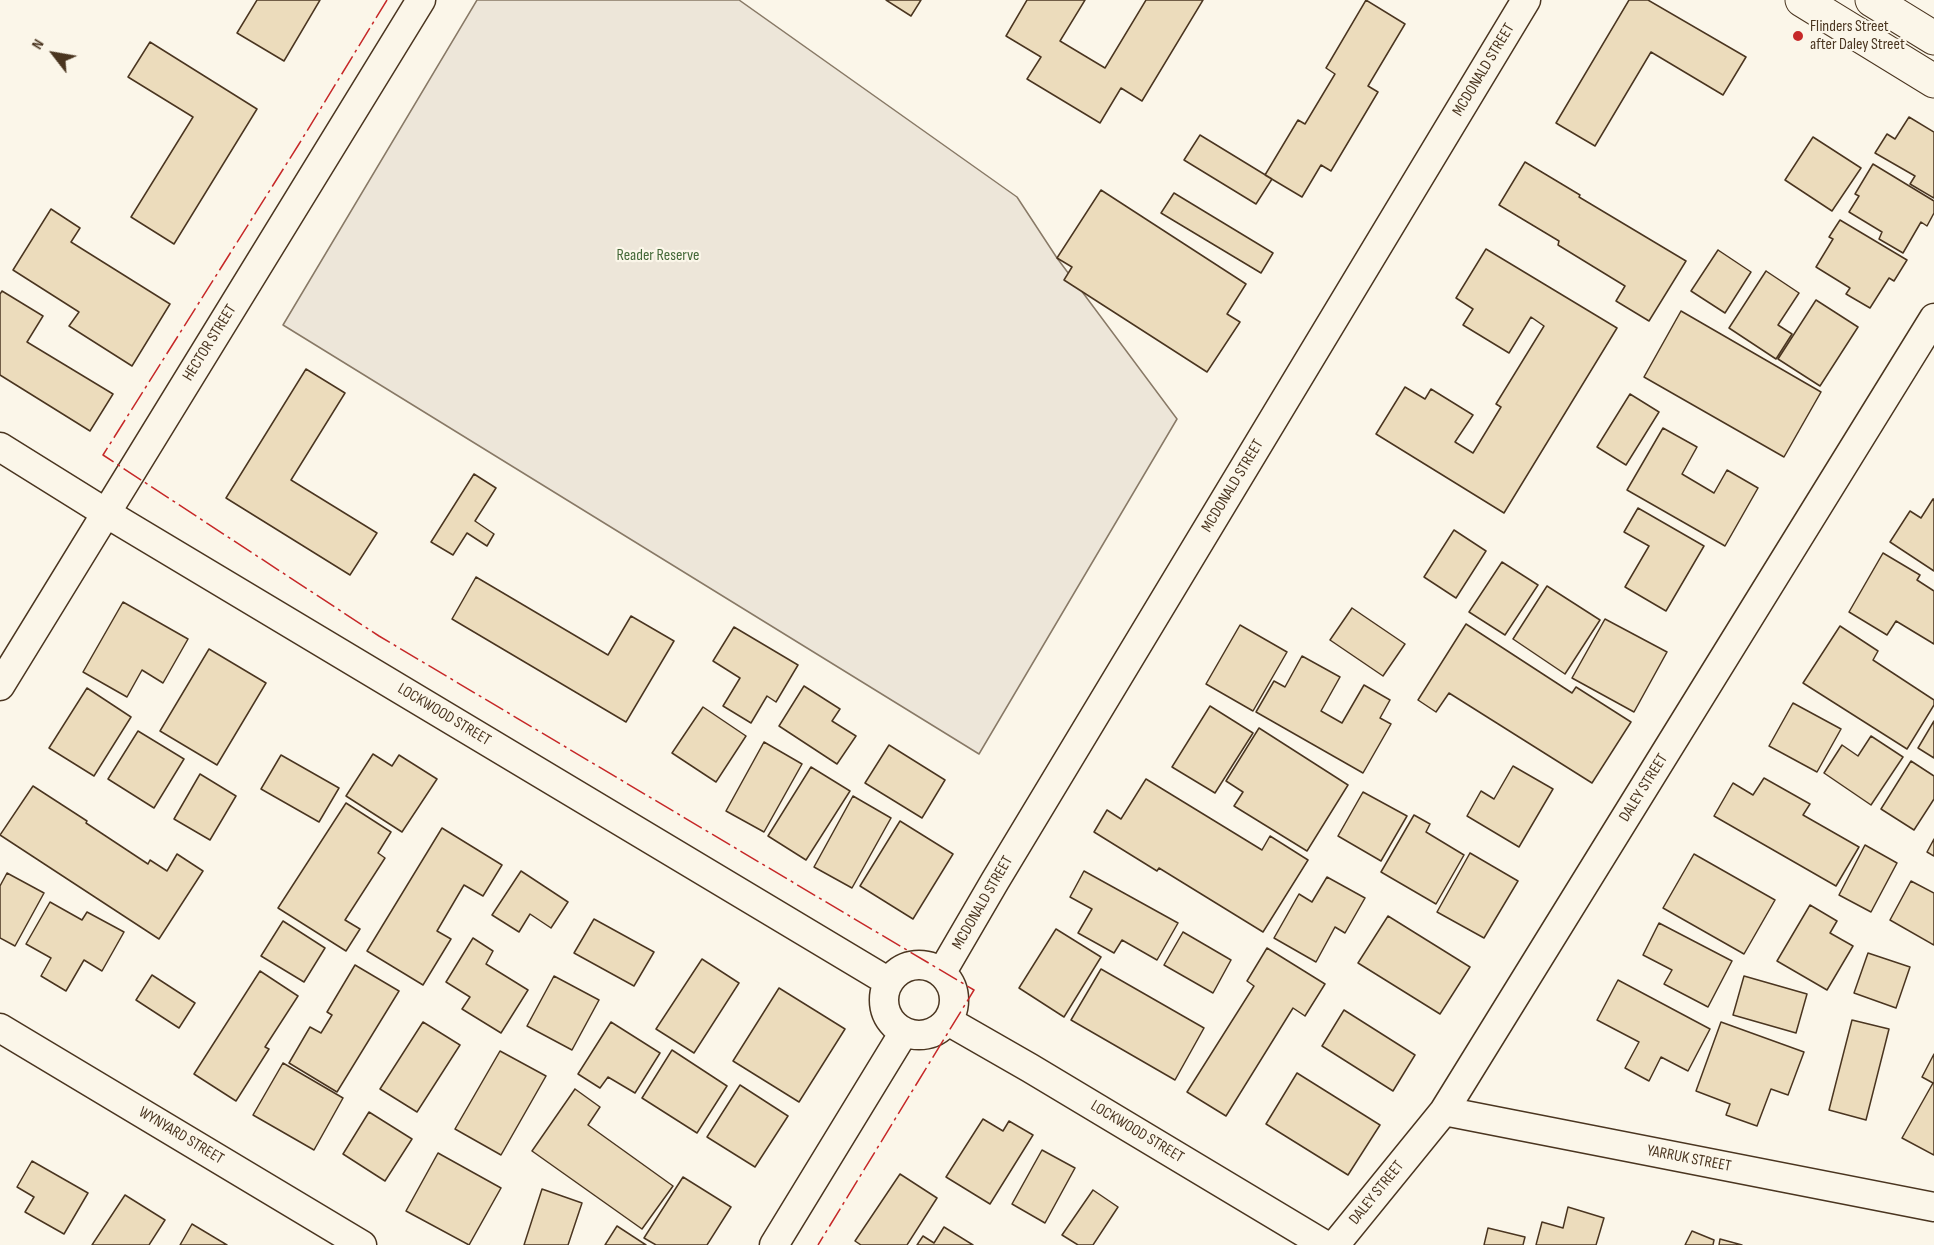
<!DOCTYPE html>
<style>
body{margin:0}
#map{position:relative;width:1934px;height:1245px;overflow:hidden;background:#fbf6e9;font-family:"Sofia Sans Condensed",sans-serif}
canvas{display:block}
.north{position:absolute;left:24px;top:24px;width:60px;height:60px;-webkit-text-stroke:4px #fbf6e9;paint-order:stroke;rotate:301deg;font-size:16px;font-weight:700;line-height:24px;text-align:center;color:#4a3520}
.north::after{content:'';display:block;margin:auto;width:21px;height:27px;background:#4a3520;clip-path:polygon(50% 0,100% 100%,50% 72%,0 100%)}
</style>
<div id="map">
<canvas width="1934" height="1245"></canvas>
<div class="north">N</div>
</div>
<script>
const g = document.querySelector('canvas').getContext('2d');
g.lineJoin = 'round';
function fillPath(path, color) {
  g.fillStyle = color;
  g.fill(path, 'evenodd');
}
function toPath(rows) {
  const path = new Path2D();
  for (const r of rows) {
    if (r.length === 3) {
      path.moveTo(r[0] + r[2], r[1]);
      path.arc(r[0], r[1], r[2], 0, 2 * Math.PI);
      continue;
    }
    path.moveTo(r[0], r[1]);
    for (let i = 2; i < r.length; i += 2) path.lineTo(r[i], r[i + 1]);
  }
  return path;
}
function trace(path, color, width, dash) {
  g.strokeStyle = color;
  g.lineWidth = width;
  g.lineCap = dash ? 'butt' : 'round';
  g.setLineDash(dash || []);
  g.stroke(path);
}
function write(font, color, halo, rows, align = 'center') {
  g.font = font + ' "Sofia Sans Condensed",sans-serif';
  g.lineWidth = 4.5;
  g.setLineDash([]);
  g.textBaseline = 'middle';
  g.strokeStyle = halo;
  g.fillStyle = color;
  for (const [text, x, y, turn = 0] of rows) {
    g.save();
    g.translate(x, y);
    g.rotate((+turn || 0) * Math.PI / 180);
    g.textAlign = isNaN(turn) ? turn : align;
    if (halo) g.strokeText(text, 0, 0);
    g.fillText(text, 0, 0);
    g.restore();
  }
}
const green = toPath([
 [477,0,739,0,1017,197,1057,258,1177,419,979,754,283,325,477,0]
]);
fillPath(green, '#ede6d9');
trace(green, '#887966', 1.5);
const building = toPath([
 [257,0,320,0,284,61,237,33,257,0],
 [886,0,921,0,911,16,886,0],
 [1027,0,1085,0,1060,41,1105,68,1146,0,1203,0,1142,101,1121,88,1100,123,1027,79,1041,57,1006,36,1027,0],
 [1366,0,1405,24,1368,86,1378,92,1331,171,1321,165,1302,197,1265,175,1298,120,1305,124,1335,74,1326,68,1366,0],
 [1629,0,1648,0,1746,57,1723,95,1651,52,1595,146,1556,123,1629,0],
 [150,42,257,109,174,244,131,217,193,117,128,77,150,42],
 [1909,117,1934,132,1934,198,1910,184,1915,176,1875,153,1887,134,1895,139,1909,117],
 [1200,135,1272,179,1256,204,1184,160,1200,135],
 [1813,137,1861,168,1832,211,1785,180,1813,137],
 [1525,162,1580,195,1579,197,1686,261,1649,321,1616,301,1625,286,1558,245,1559,241,1499,205,1525,162],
 [1873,164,1934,201,1934,213,1927,226,1921,222,1903,253,1879,239,1882,232,1849,212,1859,196,1855,194,1873,164],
 [1101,190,1246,284,1227,314,1240,322,1207,372,1064,280,1072,267,1057,258,1101,190],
 [1174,193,1273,253,1261,273,1161,213,1174,193],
 [51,209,80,228,71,242,170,304,132,366,69,326,79,312,13,270,51,209],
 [1840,220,1907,260,1894,281,1889,278,1870,308,1846,294,1850,288,1816,267,1833,239,1829,237,1840,220],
 [1486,249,1617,328,1504,513,1376,434,1405,387,1425,399,1431,389,1473,415,1455,442,1473,453,1501,407,1496,404,1544,326,1531,317,1509,353,1463,325,1473,309,1456,298,1486,249],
 [1718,250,1751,272,1725,313,1691,291,1718,250],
 [1766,271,1799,293,1778,325,1792,334,1776,359,1729,328,1766,271],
 [2,291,43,316,27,342,113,394,90,431,0,375,0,294,2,291],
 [1816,300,1858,327,1820,386,1778,359,1816,300],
 [1681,311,1821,392,1784,457,1644,377,1681,311],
 [306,369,345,393,291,480,377,533,350,575,226,498,306,369],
 [1630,394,1659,412,1626,465,1597,447,1630,394],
 [1663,428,1697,447,1682,474,1714,493,1727,470,1758,488,1725,546,1627,490,1663,428],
 [474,474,496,488,475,521,494,534,487,546,467,533,453,555,431,542,474,474],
 [1933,499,1934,499,1934,571,1890,542,1910,511,1921,518,1933,499],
 [1638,508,1704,546,1666,611,1625,587,1649,546,1624,532,1638,508],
 [1454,530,1486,551,1456,598,1424,577,1454,530],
 [1883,553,1920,575,1917,580,1934,591,1934,644,1896,621,1887,635,1849,612,1883,553],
 [1502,562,1538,585,1505,635,1469,612,1502,562],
 [476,577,608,655,631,616,674,641,626,722,452,619,476,577],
 [1547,586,1600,620,1565,674,1513,639,1547,586],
 [123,602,188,639,163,683,142,670,127,697,83,672,123,602],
 [1352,608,1405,644,1383,676,1330,640,1352,608],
 [1605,619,1667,652,1634,712,1572,678,1605,619],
 [1466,624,1572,693,1576,687,1631,722,1592,783,1449,693,1436,712,1418,700,1466,624],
 [1240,625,1287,652,1253,711,1206,684,1240,625],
 [1840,626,1878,651,1873,660,1934,700,1934,705,1907,749,1803,683,1840,626],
 [734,627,798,665,776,702,767,696,751,723,723,706,740,678,713,661,734,627],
 [209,649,266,683,217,765,160,731,209,649],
 [1302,656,1340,677,1321,711,1342,723,1364,685,1390,700,1380,718,1391,724,1363,773,1256,712,1274,681,1285,687,1302,656],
 [804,686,840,709,832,721,856,736,837,764,779,726,804,686],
 [87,688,131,717,94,776,49,748,87,688],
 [1793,703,1841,729,1817,772,1769,746,1793,703],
 [1210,706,1253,733,1215,793,1172,767,1210,706],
 [703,707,746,736,716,782,672,753,703,707],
 [1934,721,1934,758,1918,748,1934,721],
 [1259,728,1348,785,1307,851,1234,806,1243,792,1226,781,1259,728],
 [138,731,184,759,154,808,108,779,138,731],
 [1871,736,1903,757,1871,805,1824,773,1842,745,1858,756,1871,736],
 [764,742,802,764,764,832,726,811,764,742],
 [889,745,945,780,922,818,865,783,889,745],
 [373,754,392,766,399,755,437,779,402,832,346,796,373,754],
 [281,755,339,788,319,822,261,789,281,755],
 [1911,761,1934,776,1934,799,1914,830,1881,809,1911,761],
 [1513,766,1553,789,1519,847,1467,816,1481,791,1494,799,1513,766],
 [811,767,850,791,806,860,768,836,811,767],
 [200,774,236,796,210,840,174,819,200,774],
 [1764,778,1810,804,1803,815,1859,847,1836,886,1714,816,1733,783,1753,795,1764,778],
 [1146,779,1262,850,1270,836,1308,860,1263,932,1159,868,1157,871,1094,832,1107,810,1121,819,1146,779],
 [33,786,87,821,86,823,148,864,150,860,167,871,177,854,203,871,159,939,0,835,33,786],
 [1363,792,1407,816,1381,861,1338,836,1363,792],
 [853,796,891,818,852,888,814,867,853,796],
 [346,803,391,832,378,853,385,858,345,920,360,929,346,951,278,908,346,803],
 [1414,815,1430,824,1426,832,1464,855,1436,904,1381,872,1414,815],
 [900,821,953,854,913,919,860,886,900,821],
 [442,828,502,865,483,896,464,885,437,931,451,939,423,985,367,951,442,828],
 [1934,839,1934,856,1927,852,1934,839],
 [1865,845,1897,863,1871,912,1839,895,1865,845],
 [1470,853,1518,881,1484,938,1437,912,1470,853],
 [1694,854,1775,900,1744,954,1663,908,1694,854],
 [521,871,568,902,551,928,530,914,519,932,492,915,521,871],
 [1084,871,1178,923,1157,960,1122,940,1114,953,1078,933,1092,909,1070,897,1084,871],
 [7,873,44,893,15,946,0,938,0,886,7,873],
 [1327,877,1365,898,1345,933,1335,927,1316,962,1274,938,1299,894,1312,902,1327,877],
 [1911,881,1934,893,1934,945,1890,920,1911,881],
 [50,902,82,920,87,912,124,932,102,971,84,960,66,991,41,976,51,958,26,944,50,902],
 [1810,905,1837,921,1830,933,1853,946,1827,990,1777,961,1810,905],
 [1388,916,1470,967,1440,1014,1358,963,1388,916],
 [594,919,654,952,634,986,574,953,594,919],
 [283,921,325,948,304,982,261,956,283,921],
 [1659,923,1732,961,1708,1007,1664,984,1672,970,1643,955,1659,923],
 [1056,929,1101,957,1064,1017,1019,988,1056,929],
 [1183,932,1231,960,1213,993,1164,965,1183,932],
 [473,938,493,951,486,964,528,990,501,1033,462,1009,470,997,446,982,473,938],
 [1267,948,1325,984,1305,1016,1293,1008,1226,1116,1187,1092,1254,986,1247,981,1267,948],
 [1868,953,1910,967,1896,1008,1854,993,1868,953],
 [702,959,739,983,694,1053,656,1029,702,959],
 [355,965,399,991,337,1092,289,1063,310,1027,321,1033,332,1015,327,1012,355,965],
 [1101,969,1204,1028,1175,1080,1071,1020,1101,969],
 [260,971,298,996,265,1047,269,1049,236,1101,194,1074,260,971],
 [152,975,195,1003,179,1028,136,1000,152,975],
 [554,976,599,1000,572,1050,527,1026,554,976],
 [1744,976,1807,994,1796,1033,1733,1015,1744,976],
 [1618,980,1710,1029,1688,1071,1661,1057,1649,1081,1625,1068,1639,1042,1597,1020,1618,980],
 [779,988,845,1029,799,1102,733,1061,779,988],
 [1344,1010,1415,1055,1393,1091,1322,1046,1344,1010],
 [1852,1020,1889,1029,1866,1120,1829,1110,1852,1020],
 [423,1022,460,1045,417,1112,380,1089,423,1022],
 [611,1022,660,1053,635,1093,608,1077,600,1088,578,1074,611,1022],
 [1721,1022,1804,1052,1788,1095,1771,1089,1757,1126,1726,1115,1730,1104,1696,1091,1721,1022],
 [672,1050,727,1086,697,1133,642,1098,672,1050],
 [500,1051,546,1076,501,1155,455,1129,500,1051],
 [1934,1054,1934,1155,1902,1138,1933,1083,1922,1077,1934,1054],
 [283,1063,343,1098,314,1150,253,1115,283,1063],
 [1297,1073,1380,1125,1348,1175,1266,1124,1297,1073],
 [740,1085,788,1116,755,1167,707,1137,740,1085],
 [575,1089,600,1107,588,1125,673,1186,642,1229,532,1151,575,1089],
 [369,1112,412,1139,385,1181,343,1154,369,1112],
 [983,1119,1003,1131,1009,1121,1033,1135,990,1204,946,1177,983,1119],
 [1042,1150,1075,1168,1045,1223,1012,1204,1042,1150],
 [438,1153,501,1188,469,1245,406,1211,438,1153],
 [32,1161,88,1193,64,1234,25,1212,34,1197,17,1187,32,1161],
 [900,1174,937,1198,907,1245,861,1245,855,1241,900,1174],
 [683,1177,731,1207,707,1245,656,1245,644,1238,683,1177],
 [542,1189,582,1203,568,1245,524,1245,542,1189],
 [1093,1190,1118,1207,1093,1245,1078,1245,1062,1235,1093,1190],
 [125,1195,165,1220,149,1245,92,1245,125,1195],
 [1568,1207,1604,1218,1596,1245,1536,1245,1542,1222,1563,1228,1568,1207],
 [192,1224,227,1245,180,1245,192,1224],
 [617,1226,646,1245,605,1245,617,1226],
 [944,1227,973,1245,917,1245,923,1236,934,1243,944,1227],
 [1488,1228,1525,1237,1523,1245,1484,1245,1488,1228],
 [1692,1231,1714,1240,1713,1245,1685,1245,1692,1231],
 [1720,1239,1742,1245,1719,1245,1720,1239]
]);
fillPath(building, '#ecdcbc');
trace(building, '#4a3520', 1.5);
const street = toPath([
 [0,447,106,513,889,982],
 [0,686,421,0],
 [919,1000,35],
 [942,972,995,881,1526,0],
 [948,1021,1030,1068,1325,1245],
 [0,1028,362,1245],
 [1444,1111,1934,1207],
 [774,1245,904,1032],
 [1335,1245,1444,1111,1934,318]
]);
const secondary = toPath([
 [1802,0,1934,81],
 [1872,0,1934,38]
]);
trace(street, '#4a3520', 31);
trace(secondary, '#4a3520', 35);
trace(street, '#fbf6e9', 28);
trace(secondary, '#fbf6e9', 33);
trace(toPath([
 [387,0,299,144,103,455,379,636,974,990,818,1245]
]), '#c62828', 1.5, [21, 4.5, 3, 4.5]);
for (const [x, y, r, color] of [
 [1798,36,6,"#c62828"]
]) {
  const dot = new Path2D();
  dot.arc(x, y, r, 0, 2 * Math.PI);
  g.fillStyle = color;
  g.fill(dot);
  trace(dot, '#fbf6e9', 2);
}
write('16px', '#4a3520', '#fbf6e9', [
 ["Flinders Street",1810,27],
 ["after Daley Street",1810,45]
], 'left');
write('16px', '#4a3520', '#fbf6e9', [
 ["MCDONALD STREET",1484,70,-59],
 ["HECTOR STREET",210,343,-58],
 ["MCDONALD STREET",1233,486,-59],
 ["LOCKWOOD STREET",444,715,31],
 ["DALEY STREET",1644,788,-58],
 ["MCDONALD STREET",983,903,-60],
 ["LOCKWOOD STREET",1137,1132,31],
 ["WYNYARD STREET",181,1136,31],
 ["YARRUK STREET",1689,1159,11],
 ["DALEY STREET",1377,1193,-51]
]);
write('16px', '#436837', '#fbf6e9', [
 ["Reader Reserve",658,256]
]);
</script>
